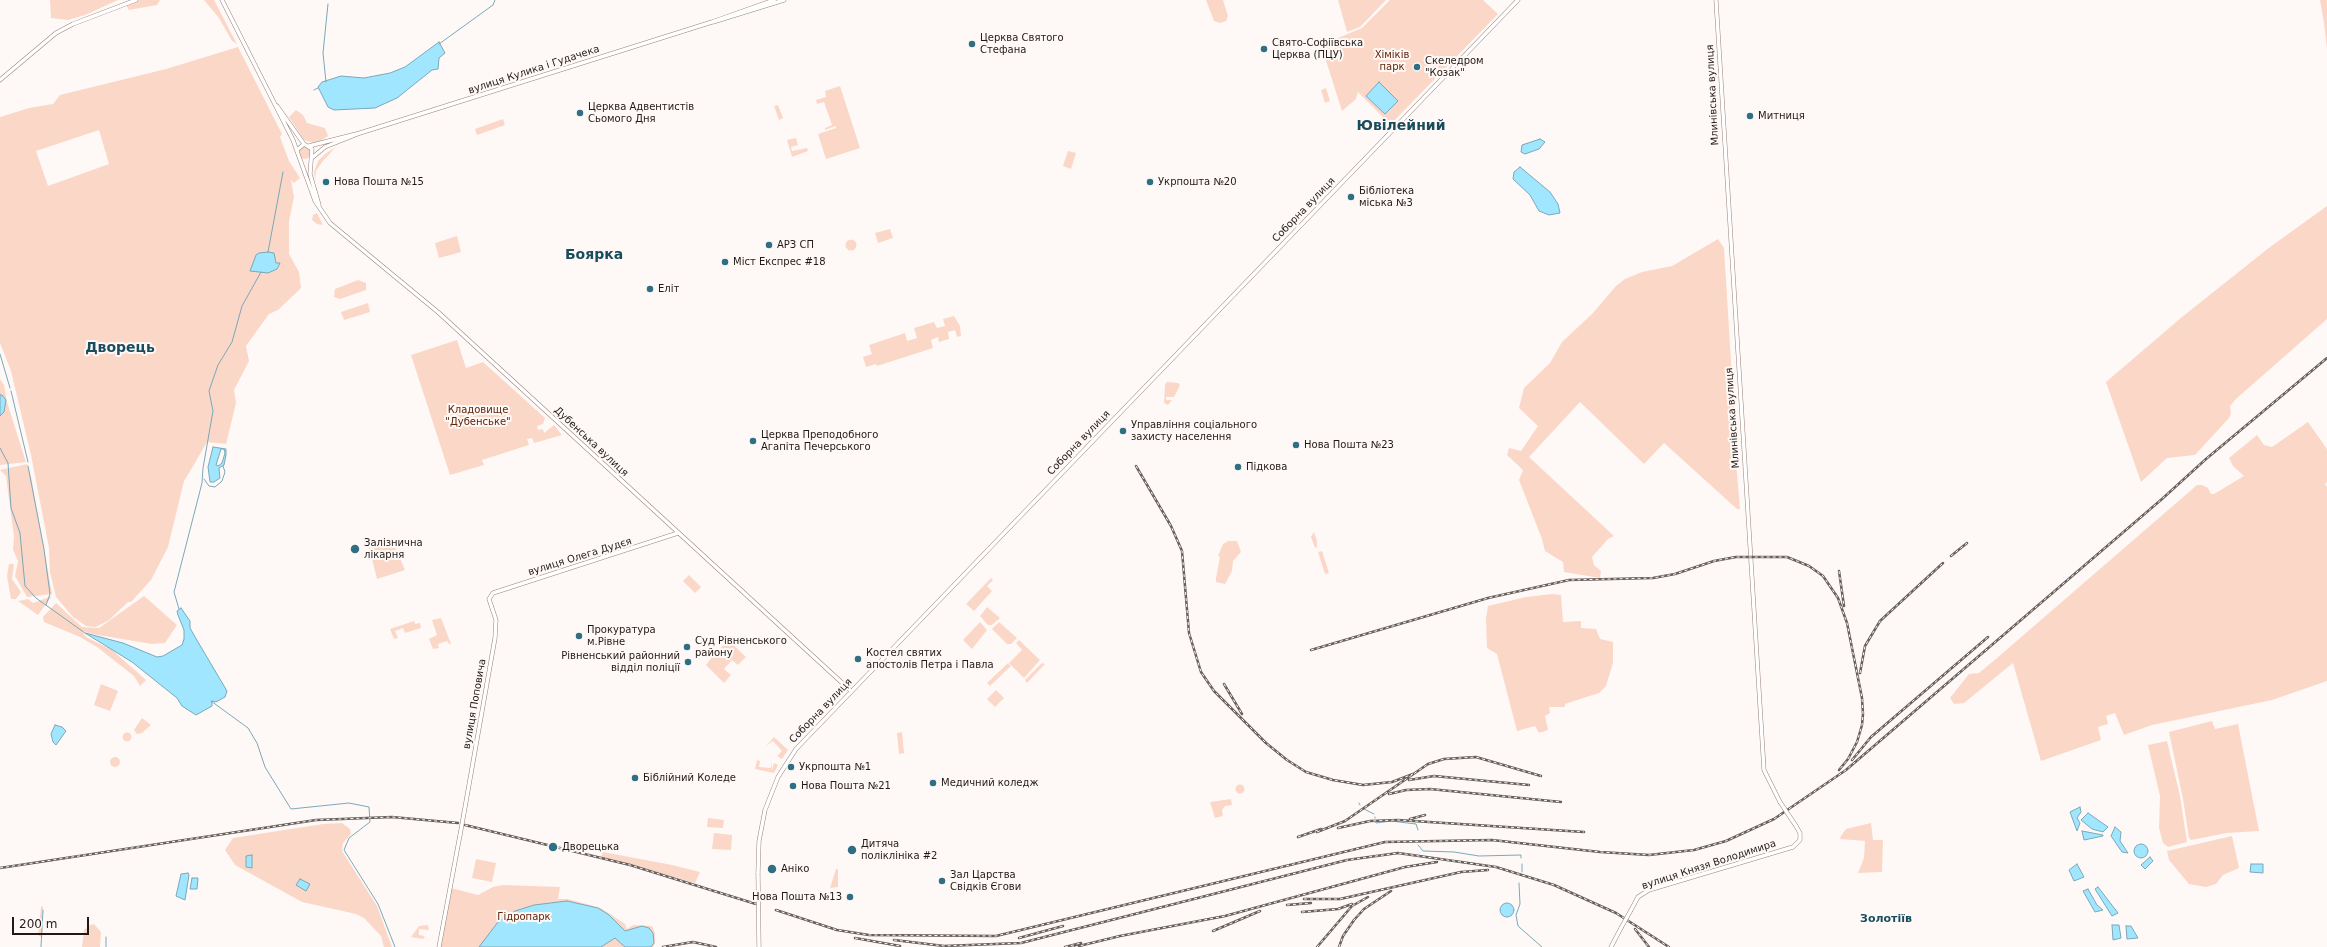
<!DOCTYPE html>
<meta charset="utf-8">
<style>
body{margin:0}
#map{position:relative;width:2327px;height:947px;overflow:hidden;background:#fef9f7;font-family:"DejaVu Sans",sans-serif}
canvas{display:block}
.scale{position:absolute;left:12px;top:917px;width:77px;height:18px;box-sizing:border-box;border:2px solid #211915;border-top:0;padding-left:5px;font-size:12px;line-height:14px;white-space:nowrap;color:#211915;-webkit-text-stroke:3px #fef9f7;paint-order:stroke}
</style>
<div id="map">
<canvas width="2327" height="947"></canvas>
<div class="scale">200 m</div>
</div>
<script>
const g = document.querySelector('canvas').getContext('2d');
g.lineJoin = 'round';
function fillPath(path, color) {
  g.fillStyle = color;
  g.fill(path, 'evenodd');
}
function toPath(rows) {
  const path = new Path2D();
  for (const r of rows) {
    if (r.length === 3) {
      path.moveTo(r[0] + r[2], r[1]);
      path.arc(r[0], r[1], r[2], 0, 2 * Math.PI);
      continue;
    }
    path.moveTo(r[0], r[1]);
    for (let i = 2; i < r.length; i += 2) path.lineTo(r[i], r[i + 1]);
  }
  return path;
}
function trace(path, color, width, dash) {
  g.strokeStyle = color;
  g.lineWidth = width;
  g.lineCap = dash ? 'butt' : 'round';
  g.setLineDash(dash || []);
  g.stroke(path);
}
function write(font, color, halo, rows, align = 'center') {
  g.font = font + ' "DejaVu Sans",sans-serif';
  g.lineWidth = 4;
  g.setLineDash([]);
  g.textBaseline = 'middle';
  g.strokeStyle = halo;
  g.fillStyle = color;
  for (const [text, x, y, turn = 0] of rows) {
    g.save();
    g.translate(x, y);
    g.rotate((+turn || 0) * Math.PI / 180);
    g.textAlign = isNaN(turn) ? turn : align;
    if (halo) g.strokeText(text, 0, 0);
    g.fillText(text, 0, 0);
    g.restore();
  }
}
fillPath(toPath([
 [50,0,118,0,85,15,68,20,51,18],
 [140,0,160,0,157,5,129,10,126,5],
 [204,0,214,0,237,44,232,41,219,18],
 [1206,0,1223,0,1228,16,1226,21,1220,23,1214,21],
 [1338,0,1386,0,1360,27,1347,32],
 [1390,0,1483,0,1498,14,1388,127,1387,121,1358,92,1356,99,1342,111,1321,45,1362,28],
 [2320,0,2327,0,2327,49,2324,23],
 [238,47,282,134,280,137,289,161,300,178,294,183,291,180,294,197,289,221,289,254,299,272,301,288,278,310,269,314,246,346,249,361,234,390,236,403,226,444,207,442,189,473,184,481,168,547,151,580,131,602,128,602,109,620,96,627,86,626,73,617,56,597,50,572,49,548,31,455,11,371,0,343,0,117,29,108,53,104,60,95,166,69],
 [99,130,109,164,48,186,36,151],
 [840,86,860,148,826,159,818,134,836,128,836,126,825,130,825,128,832,125,824,102,817,104,816,100,826,97,825,91],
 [1326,88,1330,101,1325,103,1321,90],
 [778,105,783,118,779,120,774,106],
 [296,110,303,115,307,123,325,128,328,136,316,144,304,140,289,117],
 [503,119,505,125,477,135,475,129],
 [796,138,798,145,791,147,792,151,807,148,808,151,792,157,787,140],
 [336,147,323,161,316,171,315,181,314,172,318,161,325,154],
 [305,153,6],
 [1068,151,1076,153,1071,169,1063,166],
 [2327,206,2327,319,2236,399,2230,406,2231,414,2229,418,2195,455,2167,458,2141,482,2106,382,2182,317,2270,247],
 [317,213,323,225,317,224,312,220,313,215],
 [890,229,893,238,878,243,875,233],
 [457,236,461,252,439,258,435,243],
 [1718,239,1724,248,1735,425,1733,426,1740,509,1737,509,1664,443,1644,464,1580,402,1529,457,1614,536,1608,539,1592,557,1594,565,1601,571,1600,578,1564,572,1563,562,1545,551,1542,539,1519,480,1523,470,1507,455,1509,448,1521,451,1538,426,1519,408,1524,388,1550,363,1562,342,1592,314,1616,286,1625,279,1642,272,1672,266],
 [851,245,5.5],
 [358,280,366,283,366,290,340,299,334,297,335,289],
 [368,303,370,312,344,320,341,312],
 [954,316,960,326,961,336,957,337,955,330,948,332,949,339,939,342,938,337,931,340,933,348,877,366,876,364,866,367,863,357,872,354,869,345,905,333,907,341,917,338,914,328,934,322,937,328,945,326,943,319],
 [457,340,466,368,483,362,545,418,543,424,537,426,538,430,543,429,544,433,554,425,562,435,534,443,532,438,527,439,529,445,482,460,484,465,450,475,411,355],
 [0,379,4,385,7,402,26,462,0,465],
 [1167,382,1178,383,1180,385,1174,397,1166,397,1166,400,1172,400,1168,405,1164,403,1165,384],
 [2308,422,2327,449,2327,482,2325,484,2327,487,2327,681,2272,700,2152,725,2124,735,2115,713,2106,716,2108,724,2098,727,2101,740,2041,761,2013,663,1964,703,1954,704,1950,698,1969,674,1979,673,1997,658,2197,485,2202,485,2208,488,2211,494,2214,494,2244,476,2233,466,2229,458,2257,435,2264,445,2272,447],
 [27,464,31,476,52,594,27,597,15,576,18,561,13,550,14,537,6,476,0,470],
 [1314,532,1317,541,1317,547,1315,548,1311,537],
 [392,540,405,570,377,579,369,547],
 [1228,541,1237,541,1241,552,1233,561,1232,571,1225,584,1216,582,1216,578,1220,557,1218,556,1223,544],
 [1322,551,1329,573,1325,574,1318,552],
 [9,564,14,564,12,579,21,592,16,599,11,599,7,576],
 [689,575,701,587,695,593,683,581],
 [991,578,993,580,987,586,992,591,974,611,966,604],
 [1552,594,1561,595,1563,622,1581,621,1581,628,1596,629,1600,639,1613,642,1613,663,1606,686,1599,693,1565,704,1565,707,1549,707,1550,713,1545,716,1548,730,1539,733,1535,726,1517,731,1497,654,1487,648,1486,619,1488,606,1526,597],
 [52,596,38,615,18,601,28,599,33,603],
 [144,596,177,625,165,643,152,644,92,634,82,631,86,637,112,650,146,680,140,686,134,676,97,647,80,637,44,622,43,617,56,603,82,627,99,628],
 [987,607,1000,618,992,625,988,625,980,616],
 [441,618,451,644,449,644,447,641,438,644,439,648,433,649,429,639,437,635,432,620],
 [414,621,415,624,420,623,421,628,405,633,403,628,395,631,398,638,394,639,390,629],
 [980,622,987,630,972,649,963,640],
 [999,622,1017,638,1011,644,1007,644,992,629],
 [728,640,746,657,738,665,732,660,724,669,731,675,724,683,706,665,712,657,710,655,715,650,719,650],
 [1019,640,1040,660,1024,678,1009,663,1022,650,1016,643],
 [1008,663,1011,666,990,686,987,683],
 [1042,663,1045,664,1027,683,1025,680],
 [101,684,118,691,110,711,94,705],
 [996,690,1004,698,995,707,987,699],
 [142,718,151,725,142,733,137,734,134,730],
 [2212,721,2215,729,2238,724,2259,831,2227,833,2191,840,2189,838,2183,799,2169,732],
 [902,732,904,753,899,754,897,733],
 [127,737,4.5],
 [774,737,788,750,782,759,777,756,782,751,773,741,766,746],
 [2167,741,2180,796,2187,842,2168,847,2163,843,2159,828,2160,796,2148,745],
 [115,762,5],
 [757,760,760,761,759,767,771,768,772,762,772,770,774,763,778,765,774,773,755,769],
 [1240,789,4.5],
 [1231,799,1232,805,1225,806,1222,810,1223,816,1215,818,1210,802],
 [708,818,724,820,723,828,707,827],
 [342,823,350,829,351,834,343,843,342,851,377,906,392,947,384,947,381,936,364,918,356,914,302,902,235,865,225,850,233,838,323,824],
 [1871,823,1873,840,1883,840,1882,872,1858,873,1864,858,1865,841,1840,839,1841,836,1846,829],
 [714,833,732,835,731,850,712,849],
 [2232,836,2239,868,2223,875,2216,884,2206,887,2189,884,2169,860,2167,851],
 [603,852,672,865,700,872,695,883,601,857],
 [476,859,496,863,492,882,472,878],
 [836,869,838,869,838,887,830,888],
 [503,885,560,887,558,899,568,899,601,908,625,924,627,929,633,925,652,926,655,933,655,943,653,947,439,947,451,888,478,895,493,887],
 [43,906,42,937,42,938,38,935,41,907],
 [94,924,101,932,100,947,82,947,84,930,90,925],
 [428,925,429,930,419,929,419,935,425,936,423,939,411,937,419,926]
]), '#fbd7c8');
const water = toPath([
 [439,42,445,53,439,58,438,69,432,70,397,98,375,108,334,110,328,107,318,87,322,82,341,76,364,78,390,73,405,67,439,42],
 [1379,82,1398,101,1385,114,1366,96,1379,82],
 [1540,139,1545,142,1539,149,1525,154,1521,152,1522,145,1540,139],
 [1520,167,1550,192,1558,204,1560,213,1549,215,1539,211,1530,195,1513,179,1514,172,1520,167],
 [268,252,274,253,276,263,280,263,277,269,268,273,250,271,256,255,259,253,268,252],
 [0,395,2,395,6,400,4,412,0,416,0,395],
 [213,447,226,449,226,455,224,465,219,468,220,478,214,482,210,482,208,467,213,447],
 [221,449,224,449,225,453,222,463,218,466,216,465,221,449],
 [181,608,190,621,190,628,198,642,227,691,225,697,216,702,212,701,212,706,196,715,182,706,177,698,132,662,85,633,123,643,157,657,163,656,182,645,184,639,184,630,178,615,177,611,181,608],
 [55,725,62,727,66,731,56,745,53,742,51,734,55,725],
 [2080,807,2081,812,2077,818,2080,823,2077,831,2070,812,2080,807],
 [2088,813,2108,827,2103,832,2092,829,2081,820,2088,813],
 [2115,827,2121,832,2120,841,2128,853,2122,852,2111,836,2115,827],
 [2082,831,2103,835,2103,836,2084,840,2082,831],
 [2141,851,7],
 [252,855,252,868,246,867,246,856,252,855],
 [2150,857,2153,861,2145,869,2141,865,2150,857],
 [2077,864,2084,877,2074,881,2069,870,2077,864],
 [2251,864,2263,864,2263,873,2250,872,2251,864],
 [188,873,189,875,185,900,176,896,181,874,188,873],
 [192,878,198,878,197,889,190,889,192,878],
 [300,879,310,884,306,891,296,885,300,879],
 [2098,887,2118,913,2112,916,2095,889,2098,887],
 [2088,889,2097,905,2103,910,2095,912,2083,891,2088,889],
 [567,901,598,908,609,915,625,931,642,926,649,928,653,933,654,943,651,947,625,947,615,938,601,947,479,947,498,922,515,911,534,905,567,901],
 [1507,910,7],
 [2112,925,2119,925,2121,938,2113,940,2112,925],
 [2126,926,2131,926,2138,938,2127,939,2126,926]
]);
fillPath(water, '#a0e6ff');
trace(water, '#7aa8b9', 1);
trace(toPath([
 [439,44,493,5,495,0],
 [326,82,323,53,328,4],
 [314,90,318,88],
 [268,252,283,172],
 [0,354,10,388],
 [11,391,28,462],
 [0,448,8,463,11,508,20,533,25,586,36,598,85,633],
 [28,466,44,549,50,594,46,605],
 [204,479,209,486,215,487,222,481,225,472,223,466],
 [179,609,174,592,202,483,203,468,213,411,209,391,218,365,232,342,242,306,261,272],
 [211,701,248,728,257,743,265,767,291,809,349,803,369,807,370,822,349,838,344,850,378,904,395,947],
 [1359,803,1360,805],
 [1364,809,1374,814],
 [1375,817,1375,818],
 [1375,821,1376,823,1391,821,1416,824,1418,830],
 [1418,845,1423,851,1454,852,1479,856,1521,855,1521,858],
 [1522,864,1522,872],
 [1519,883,1520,904,1516,915,1518,926,1542,947],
 [41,947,43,910],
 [106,947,106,937]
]), '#7aa8b9', 1);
const secondary = toPath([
 [1716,0,1764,770,1780,802],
 [713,22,784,0],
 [309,146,360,133],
 [313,157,325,147,360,133,712,22,774,0],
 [464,813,495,638,496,620,489,599,493,593,678,533],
 [1631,910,1638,897,1649,890,1793,847,1800,840,1800,833,1796,826],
 [439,947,460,835],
 [1611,947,1621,928]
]);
const primary = toPath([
 [222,0,293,140,315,201,330,223,439,313,851,691],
 [0,80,56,33,73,24,136,0],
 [277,106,304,144],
 [297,150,304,144,312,149,310,174,319,205],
 [758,873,759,841,765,810,778,777,796,749,1518,0]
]);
trace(secondary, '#98837a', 4.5);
trace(primary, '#98837a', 4.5);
trace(secondary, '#fff', 3.5);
trace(primary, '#fff', 3.5);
const rail = toPath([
 [1136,466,1171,526,1182,551,1189,633,1201,672,1214,691,1266,743,1287,760,1306,772,1333,780,1363,785,1392,782,1413,774],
 [1951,556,1967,543],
 [1839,571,1844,606],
 [1311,650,1488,598,1569,580,1653,578,1675,574,1714,561,1736,557,1787,557,1809,566,1823,576,1838,598,1847,623,1862,698,1863,714,1862,725,1857,742,1848,759,1839,770],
 [1860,673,1865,646,1880,621,1943,563],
 [1224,684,1242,714],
 [1852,760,1871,737,1988,637],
 [1409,780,1434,776,1529,785],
 [1389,794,1406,790,1430,789,1561,802],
 [1410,819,1425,815],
 [465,825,630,865,756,904],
 [1338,828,1370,821,1398,820,1584,832],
 [1317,832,1345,821,1428,764,1444,759,1476,757,1541,776],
 [1298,837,1321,829],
 [0,868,316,820,392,817,458,823],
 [1304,899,1340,899,1461,872,1488,870],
 [1287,905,1311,903],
 [776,910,837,930,869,935,996,936,1385,842,1492,840,1600,852,1649,855,1694,850,1726,841,1774,819,1846,770,2162,499,2206,459,2327,358],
 [1302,912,1338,909,1352,904],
 [1635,929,1649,947],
 [1213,931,1260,911],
 [855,938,900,946],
 [1019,938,1063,926],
 [894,940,944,946,1021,943,1347,860,1398,853,1496,867,1554,885,1616,913,1669,947],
 [663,947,693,942,716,947],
 [1065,947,1081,943],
 [1075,947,1120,936,1225,916,1405,867,1437,862],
 [1317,947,1352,906,1368,897],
 [1339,947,1343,936,1354,920,1364,909,1391,891]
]);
trace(rail, '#665f5b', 2.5);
trace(rail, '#fef9f7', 1, [3]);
const secondaryBridge = toPath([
 [1780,802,1796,826],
 [460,835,464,813],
 [1621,928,1631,910]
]);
const primaryBridge = toPath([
 [758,873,759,947]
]);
trace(secondaryBridge, '#98837a', 4.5, []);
trace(primaryBridge, '#98837a', 4.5, []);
trace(secondaryBridge, '#fff', 3.5);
trace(primaryBridge, '#fff', 3.5);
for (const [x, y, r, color] of [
 [972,44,4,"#2f6e83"],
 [1264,49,4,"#2f6e83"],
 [1417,67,4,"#2f6e83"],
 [580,113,4,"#2f6e83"],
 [1750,116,4,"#2f6e83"],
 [326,182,4,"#2f6e83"],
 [1150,182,4,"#2f6e83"],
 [1351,197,4,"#2f6e83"],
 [769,245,4,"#2f6e83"],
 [725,262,4,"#2f6e83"],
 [650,289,4,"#2f6e83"],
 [1123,431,4,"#2f6e83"],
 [753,441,4,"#2f6e83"],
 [1296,445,4,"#2f6e83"],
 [1238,467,4,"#2f6e83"],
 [355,549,5,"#2f6e83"],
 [579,636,4,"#2f6e83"],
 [687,647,4,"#2f6e83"],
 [858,659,4,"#2f6e83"],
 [688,662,4,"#2f6e83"],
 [791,767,4,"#2f6e83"],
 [635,778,4,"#2f6e83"],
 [933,783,4,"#2f6e83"],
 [793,786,4,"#2f6e83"],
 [553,847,5,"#2f6e83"],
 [852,850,5,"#2f6e83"],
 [772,869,5,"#2f6e83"],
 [942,881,4,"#2f6e83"],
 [850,897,4,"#2f6e83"]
]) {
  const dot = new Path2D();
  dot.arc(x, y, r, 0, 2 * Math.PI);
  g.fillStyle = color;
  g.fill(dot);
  trace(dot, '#fef9f7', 1.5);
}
write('10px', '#211915', '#fef9f7', [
 ["Церква Святого",980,38],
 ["Стефана",980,50],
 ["Свято-Софіївська",1272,43],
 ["Церква (ПЦУ)",1272,55],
 ["Скеледром",1425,61],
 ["\"Козак\"",1425,73],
 ["Церква Адвентистів",588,107],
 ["Сьомого Дня",588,119],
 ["Митниця",1758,116],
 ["Нова Пошта №15",334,182],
 ["Укрпошта №20",1158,182],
 ["Бібліотека",1359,191],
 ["міська №3",1359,203],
 ["АРЗ СП",777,245],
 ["Міст Експрес #18",733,262],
 ["Еліт",658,289],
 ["Управління соціального",1131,425],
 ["захисту населення",1131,437],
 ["Церква Преподобного",761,435],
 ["Агапіта Печерського",761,447],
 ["Нова Пошта №23",1304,445],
 ["Підкова",1246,467],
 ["Залізнична",364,543],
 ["лікарня",364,555],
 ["Прокуратура",587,630],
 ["м.Рівне",587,642],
 ["Суд Рівненського",695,641],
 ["району",695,653],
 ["Костел святих",866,653],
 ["апостолів Петра і Павла",866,665],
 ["Рівненський районний",680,656,"right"],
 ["відділ поліції",680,668,"right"],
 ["Укрпошта №1",799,767],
 ["Біблійний Коледе",643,778],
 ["Медичний коледж",941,783],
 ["Нова Пошта №21",801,786],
 ["Дитяча",861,844],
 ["поліклініка #2",861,856],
 ["Дворецька",562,847],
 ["Аніко",781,869],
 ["Зал Царства",950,875],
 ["Свідків Єгови",950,887],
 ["Нова Пошта №13",842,897,"right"]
], 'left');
write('10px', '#602407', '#fef9f7', [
 ["Хіміків",1392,55],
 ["парк",1392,67],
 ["Кладовище",478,410],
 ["\"Дубенське\"",478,422],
 ["Гідропарк",524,917]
]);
write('10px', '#211915', '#fef9f7', [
 ["вулиця Кулика і Гудачека",534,70,-18],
 ["Млинівська вулиця",1713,95,-93],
 ["Соборна вулиця",1304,210,-46],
 ["Млинівська вулиця",1733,418,-94],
 ["Дубенська вулиця",591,442,43],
 ["Соборна вулиця",1079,443,-46],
 ["вулиця Олега Дудєя",580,557,-17],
 ["вулиця Поповича",475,704,-80],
 ["Соборна вулиця",821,711,-46],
 ["вулиця Князя Володимира",1709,865,-18]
]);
write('bold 11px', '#194c5c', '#fef9f7', [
 ["Золотіїв",1886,919]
]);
write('bold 14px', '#194c5c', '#fef9f7', [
 ["Ювілейний",1401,126],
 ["Боярка",594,255],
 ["Дворець",120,348]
]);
</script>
